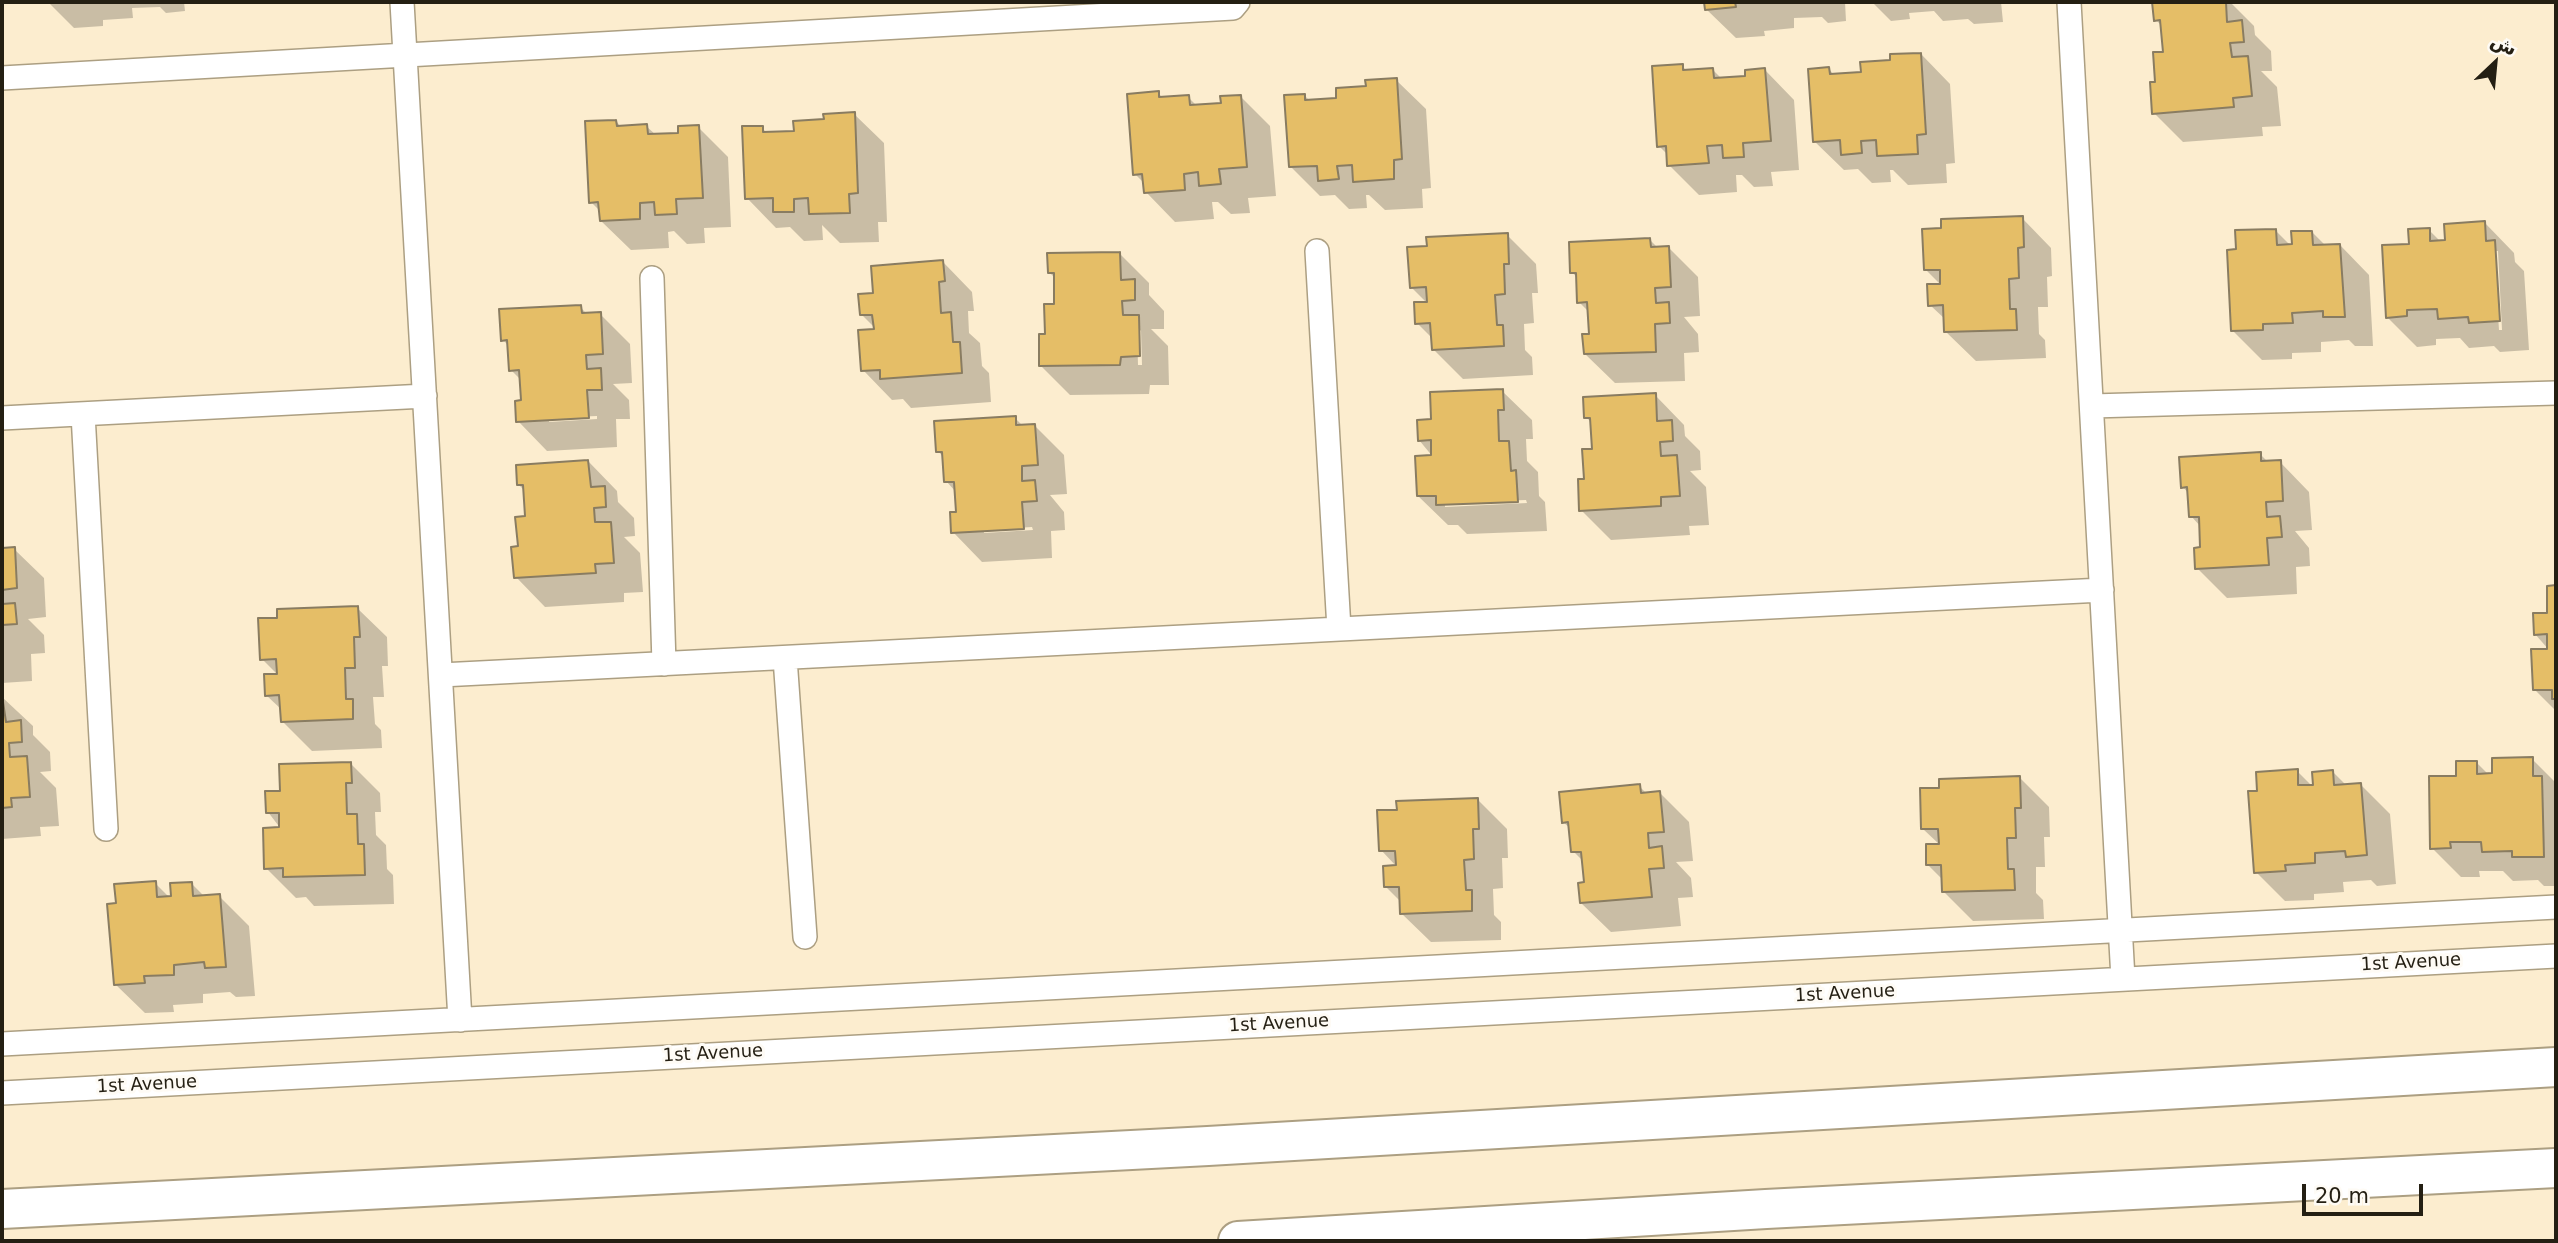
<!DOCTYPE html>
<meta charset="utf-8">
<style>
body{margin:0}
#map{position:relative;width:2558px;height:1243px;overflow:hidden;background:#fcedcf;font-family:"DejaVu Sans","Noto Naskh Arabic",sans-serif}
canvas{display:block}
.frame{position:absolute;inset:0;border:4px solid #241f13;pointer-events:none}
.north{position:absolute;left:2460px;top:28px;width:70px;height:70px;-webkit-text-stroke:5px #fefbf5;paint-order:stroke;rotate:26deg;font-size:19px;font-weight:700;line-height:28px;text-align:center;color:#241f13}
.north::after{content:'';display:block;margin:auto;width:24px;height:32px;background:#241f13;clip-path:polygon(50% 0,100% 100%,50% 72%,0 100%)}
.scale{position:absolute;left:2302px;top:1184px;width:121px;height:32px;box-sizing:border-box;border:4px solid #241f13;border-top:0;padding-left:9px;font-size:21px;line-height:24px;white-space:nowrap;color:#241f13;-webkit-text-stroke:5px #fefbf5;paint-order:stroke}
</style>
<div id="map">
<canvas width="2558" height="1243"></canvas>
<div class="frame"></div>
<div class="north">ش</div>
<div class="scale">20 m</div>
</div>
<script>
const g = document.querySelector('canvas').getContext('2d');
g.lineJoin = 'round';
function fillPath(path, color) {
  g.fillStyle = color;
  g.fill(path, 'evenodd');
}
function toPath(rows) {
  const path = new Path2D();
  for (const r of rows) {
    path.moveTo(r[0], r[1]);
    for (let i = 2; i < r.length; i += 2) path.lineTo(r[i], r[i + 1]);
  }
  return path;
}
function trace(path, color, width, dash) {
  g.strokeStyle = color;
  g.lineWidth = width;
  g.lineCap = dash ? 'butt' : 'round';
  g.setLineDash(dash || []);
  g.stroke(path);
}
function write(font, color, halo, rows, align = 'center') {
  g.font = font + ' "DejaVu Sans",sans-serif';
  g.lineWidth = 6;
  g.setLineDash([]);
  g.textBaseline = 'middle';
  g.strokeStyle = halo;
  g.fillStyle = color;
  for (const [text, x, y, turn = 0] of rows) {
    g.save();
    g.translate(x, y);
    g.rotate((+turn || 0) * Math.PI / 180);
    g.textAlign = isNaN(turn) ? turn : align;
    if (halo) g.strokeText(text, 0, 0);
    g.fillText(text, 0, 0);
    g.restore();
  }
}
fillPath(toPath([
 [48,2,184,2,185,11,166,13,160,7,132,8,133,18,103,20,103,26,74,28],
 [1706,2,1845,2,1846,21,1828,23,1822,17,1794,18,1794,28,1764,31,1765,36,1736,38,1706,9],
 [1872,2,2001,2,2003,22,1974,24,1968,19,1943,21,1934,11,1909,13,1910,19,1891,21],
 [2154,2,2230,2,2254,26,2255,35,2271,51,2272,71,2261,71,2277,87,2281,126,2262,127,2263,136,2183,142,2154,113,2165,53,2163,27,2156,20],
 [1921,54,1950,84,1955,163,1946,164,1947,183,1908,185,1893,170,1890,170,1891,182,1872,183,1858,169,1844,170,1814,141,1829,69,1834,75,1862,74],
 [1682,66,1687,71,1713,70,1722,79,1747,77,1765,70,1794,100,1799,170,1771,172,1773,186,1754,187,1742,175,1736,175,1737,192,1699,195,1669,165,1669,156,1659,146],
 [1396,80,1426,109,1431,188,1422,189,1423,208,1385,210,1369,195,1366,195,1367,208,1349,209,1335,195,1320,196,1291,167,1304,95,1310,101,1338,99],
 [1158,93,1164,99,1188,97,1197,106,1223,104,1240,96,1270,126,1276,196,1248,198,1250,213,1231,214,1218,202,1212,202,1214,219,1175,222,1146,192,1145,184,1135,174],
 [854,114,884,143,887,222,878,222,879,242,840,243,822,225,823,240,804,241,790,227,776,228,747,198,762,128,768,134,796,132],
 [616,121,621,127,646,126,656,135,680,134,698,127,728,157,731,227,704,228,705,243,687,244,674,231,668,232,669,248,631,250,601,221,601,212,591,202],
 [2022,218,2051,248,2052,276,2047,277,2048,307,2038,307,2039,334,2045,340,2046,358,1976,361,1946,332,1946,320,1930,305,1942,286,1925,269],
 [2485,223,2514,253,2515,262,2524,271,2529,350,2500,352,2494,346,2469,348,2460,338,2436,339,2436,345,2417,347,2387,317,2411,246,2429,230,2441,242],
 [2494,251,2498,251,2502,330,2499,330],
 [2276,231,2293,248,2312,232,2326,246,2340,245,2369,275,2373,346,2355,346,2349,340,2321,342,2321,352,2292,353,2292,359,2262,360,2233,331,2238,251],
 [1507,235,1536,264,1538,293,1532,293,1534,323,1524,324,1525,350,1532,357,1533,375,1463,379,1433,349,1433,339,1417,323,1428,304,1411,287,1428,247],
 [1650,240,1658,248,1669,248,1698,277,1700,316,1684,317,1698,334,1699,352,1684,353,1685,381,1615,383,1585,354,1591,336,1590,313,1579,302,1578,279,1572,272],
 [1119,253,1149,283,1149,295,1164,311,1164,329,1151,329,1168,346,1169,385,1150,385,1149,394,1070,395,1040,365,1056,306,1055,278,1049,272],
 [1137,327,1141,331,1142,365,1138,365],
 [943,262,972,292,974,311,968,311,969,333,980,343,982,366,989,373,991,402,911,408,903,399,892,400,863,370,878,331,862,315,875,295],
 [580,307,588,315,600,314,630,344,632,383,613,384,629,400,630,419,616,419,617,447,547,451,518,421,523,402,522,381,511,370,509,346,503,340],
 [597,416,597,419,549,422,549,418],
 [1502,391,1532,420,1533,439,1526,439,1527,461,1538,472,1539,496,1545,502,1547,531,1467,534,1458,525,1448,525,1418,496,1433,457,1419,440,1433,421],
 [1526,500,1527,503,1445,507,1445,503],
 [1655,395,1684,425,1685,436,1700,451,1701,470,1690,471,1706,487,1709,525,1689,526,1690,535,1611,540,1581,510,1594,451,1592,423,1586,417],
 [1015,418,1024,427,1035,426,1064,455,1067,494,1050,495,1064,512,1065,530,1051,531,1052,558,982,562,953,532,958,514,956,492,946,481,944,458,938,451],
 [1032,527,1033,530,984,533,984,530],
 [2260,454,2269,463,2280,462,2309,492,2312,530,2295,531,2309,548,2310,566,2296,567,2297,594,2227,598,2197,568,2202,549,2201,527,2191,516,2189,494,2183,487],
 [588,461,617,491,618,502,634,518,635,536,624,537,640,553,643,592,624,593,624,602,545,607,516,577,527,517,525,491,519,485],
 [2,549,14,549,44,578,46,617,28,619,44,635,45,653,31,654,32,681,2,683],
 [2548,587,2556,587,2556,711,2534,689,2549,650,2535,634,2549,615],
 [357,608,387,637,388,666,382,666,384,697,373,697,375,724,381,730,382,748,312,751,282,721,282,710,266,695,278,675,262,659,279,620],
 [2,697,33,726,33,735,50,752,51,771,40,772,56,788,59,826,40,827,41,836,2,839],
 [2532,759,2556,783,2556,886,2544,886,2538,880,2513,881,2503,871,2479,871,2480,877,2461,877,2432,848,2458,778,2477,763,2489,775],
 [351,764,380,793,381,812,375,812,376,835,386,845,387,869,393,875,394,904,314,906,306,897,296,898,266,868,281,829,268,812,282,793],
 [2297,771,2315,789,2333,772,2347,786,2361,785,2390,814,2396,884,2377,886,2371,880,2343,882,2344,892,2314,894,2314,900,2285,901,2256,872,2259,792],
 [2020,778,2049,807,2050,837,2044,837,2045,867,2036,867,2036,893,2043,900,2044,919,1973,921,1944,892,1943,880,1928,865,1940,845,1923,829,1941,790],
 [1639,786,1647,794,1660,793,1689,822,1693,861,1676,862,1691,878,1693,897,1678,898,1681,926,1611,932,1581,903,1586,884,1584,862,1573,851,1571,829,1563,822],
 [1477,799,1507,829,1508,858,1502,858,1503,888,1493,889,1494,915,1501,922,1501,940,1431,942,1401,913,1401,902,1385,886,1397,867,1381,850,1398,811],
 [155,883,170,898,191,883,205,897,219,896,249,926,255,996,236,997,230,992,203,994,203,1003,173,1005,174,1012,145,1013,115,984,118,904]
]), '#0003');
const building = toPath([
 [1704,2,1735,2,1736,7,1705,10,1704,2],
 [2152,2,2226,2,2227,22,2242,20,2244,42,2230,43,2232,57,2248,56,2252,96,2233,98,2234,107,2152,114,2150,82,2155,82,2153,52,2163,52,2160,20,2154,21,2152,2],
 [1921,53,1926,134,1917,135,1918,154,1877,156,1876,140,1861,141,1862,153,1841,155,1840,140,1813,142,1808,69,1829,67,1830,74,1861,72,1860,62,1890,60,1890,54,1921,53],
 [1683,64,1683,70,1713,68,1714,78,1745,76,1745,70,1765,68,1771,141,1743,143,1744,157,1723,158,1722,145,1707,146,1709,163,1667,166,1666,146,1657,147,1652,66,1683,64],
 [1397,78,1402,159,1394,160,1394,179,1353,182,1352,165,1337,166,1339,179,1318,181,1317,166,1289,167,1284,95,1305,94,1305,100,1336,98,1336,88,1366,86,1365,80,1397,78],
 [1159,91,1159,97,1189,95,1190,105,1221,103,1220,96,1241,95,1247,167,1219,169,1221,184,1199,186,1198,172,1184,174,1185,190,1144,193,1142,174,1133,175,1127,94,1159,91],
 [855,112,858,193,849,194,850,213,809,214,808,198,794,199,794,212,773,212,773,198,745,199,742,126,763,126,763,132,794,131,793,121,824,119,823,114,855,112],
 [616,120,617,126,647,124,648,134,678,133,678,126,699,125,703,198,676,199,677,214,655,215,654,202,640,203,640,219,600,221,598,202,589,203,585,121,616,120],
 [2023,216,2024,247,2018,248,2019,278,2009,279,2010,309,2016,309,2017,330,1944,332,1943,305,1928,306,1927,284,1940,284,1940,270,1924,270,1922,229,1941,228,1941,219,2023,216],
 [2485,221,2486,241,2495,240,2500,321,2469,323,2468,317,2438,319,2437,309,2407,310,2407,316,2386,318,2382,245,2409,244,2408,229,2430,228,2430,241,2445,240,2444,224,2485,221],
 [2276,229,2277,245,2292,244,2291,231,2312,231,2313,245,2340,244,2345,317,2323,317,2323,311,2292,313,2293,323,2263,324,2263,330,2231,331,2227,250,2236,249,2235,230,2276,229],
 [1508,233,1509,264,1504,264,1505,294,1495,295,1497,325,1503,325,1504,346,1432,350,1430,323,1415,324,1414,302,1427,302,1426,287,1410,288,1407,247,1427,246,1426,237,1508,233],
 [1650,238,1651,247,1669,246,1671,287,1655,288,1656,303,1669,302,1670,323,1655,324,1656,352,1584,354,1582,334,1589,334,1587,302,1577,303,1576,273,1570,273,1569,242,1650,238],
 [1120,252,1121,280,1135,279,1135,300,1122,301,1123,315,1139,315,1140,356,1121,357,1120,365,1039,366,1039,334,1045,334,1044,304,1054,304,1054,273,1048,273,1047,253,1120,252],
 [943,260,945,281,939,282,941,313,951,312,953,342,960,342,962,373,880,379,880,370,861,371,858,330,874,329,872,315,860,315,858,294,873,293,871,266,943,260],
 [581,305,582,313,601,312,603,354,586,355,587,369,601,368,602,390,587,390,589,418,516,422,515,401,521,400,519,370,509,371,507,340,501,341,499,309,581,305],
 [1503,389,1504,410,1498,410,1499,441,1509,441,1511,471,1516,470,1518,502,1436,505,1436,496,1417,496,1415,456,1431,455,1431,440,1418,441,1417,420,1431,419,1430,392,1503,389],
 [1656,393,1657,421,1672,420,1673,441,1660,442,1661,456,1677,455,1680,496,1661,497,1661,506,1579,511,1578,479,1584,479,1582,449,1592,449,1590,418,1584,418,1583,397,1656,393],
 [1016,416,1016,425,1035,424,1038,465,1022,466,1022,481,1035,480,1037,501,1022,502,1024,529,951,533,950,512,956,512,954,482,944,482,942,452,936,452,934,421,1016,416],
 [2261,452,2261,461,2281,460,2283,501,2266,502,2267,517,2280,516,2282,537,2267,538,2269,565,2195,569,2194,548,2200,547,2199,517,2189,517,2187,487,2181,488,2179,457,2261,452],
 [588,460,591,487,605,486,606,507,594,508,595,522,611,522,614,563,595,564,596,573,514,578,511,547,518,546,515,517,525,516,523,485,517,485,516,465,588,460],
 [15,547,17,588,2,590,2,548,15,547],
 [2556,585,2556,699,2552,699,2552,690,2533,690,2531,649,2547,649,2547,634,2534,635,2533,613,2547,613,2547,586,2556,585],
 [2,596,2,604,15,603,17,624,2,625,2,652,2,596],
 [358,606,360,637,354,637,355,668,345,668,346,699,353,699,353,719,281,722,279,695,265,696,264,674,277,674,276,659,260,660,258,618,277,618,277,609,358,606],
 [2,695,6,722,21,720,22,742,9,743,10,757,27,756,30,797,11,798,12,807,2,808,2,695],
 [2533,757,2533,776,2542,776,2544,857,2512,857,2512,851,2482,852,2481,842,2450,842,2451,848,2430,849,2429,776,2456,776,2456,761,2477,761,2477,774,2492,773,2492,758,2533,757],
 [351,762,352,783,346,783,347,814,357,814,358,844,364,844,365,875,283,877,283,868,264,869,263,828,279,827,279,813,266,813,265,791,280,791,279,764,351,762],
 [2298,769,2298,785,2313,785,2312,772,2333,770,2334,785,2361,783,2367,855,2346,857,2345,851,2315,853,2315,863,2285,865,2286,871,2254,873,2248,791,2257,791,2256,772,2298,769],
 [2020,776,2021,808,2015,808,2016,838,2007,838,2008,869,2014,869,2015,890,1942,892,1941,865,1926,865,1926,844,1939,844,1938,829,1921,829,1920,788,1939,788,1939,779,2020,776],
 [1640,784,1641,793,1660,791,1664,832,1648,833,1649,848,1662,846,1664,868,1649,869,1652,897,1580,903,1578,883,1584,882,1581,852,1571,852,1568,822,1562,823,1559,792,1640,784],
 [1478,798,1479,829,1473,829,1474,859,1464,860,1466,890,1472,890,1472,911,1400,914,1399,887,1384,887,1383,866,1396,865,1395,851,1379,851,1377,810,1397,810,1396,801,1478,798],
 [156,881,157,897,171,896,170,883,192,882,193,896,220,894,226,967,205,968,204,962,174,965,174,975,144,976,145,983,114,985,107,904,116,903,114,884,156,881]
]);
fillPath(building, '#e5be67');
trace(building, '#897c61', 2);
const lane = toPath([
 [402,2,460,1020],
 [2069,2,2123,979],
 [2,78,1233,8,1238,2],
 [1317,251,1339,629],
 [652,278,664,664],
 [2092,406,2556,393],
 [83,414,106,829],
 [2,418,425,396],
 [785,658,805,937],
 [441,675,2102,590],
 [2,1044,2556,907],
 [2,1093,2556,956]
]);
const secondary = toPath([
 [2,1209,1208,1146,2556,1067],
 [1238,1241,1766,1209,2556,1168]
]);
trace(lane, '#ac9f82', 26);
trace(secondary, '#ac9f82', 42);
trace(lane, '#fff', 23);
trace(secondary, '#fff', 38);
write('18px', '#241f13', '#fefbf5', [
 ["1st Avenue",2411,963,-3],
 ["1st Avenue",1845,994,-3],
 ["1st Avenue",1279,1024,-3],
 ["1st Avenue",713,1054,-3],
 ["1st Avenue",147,1085,-3]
]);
</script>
